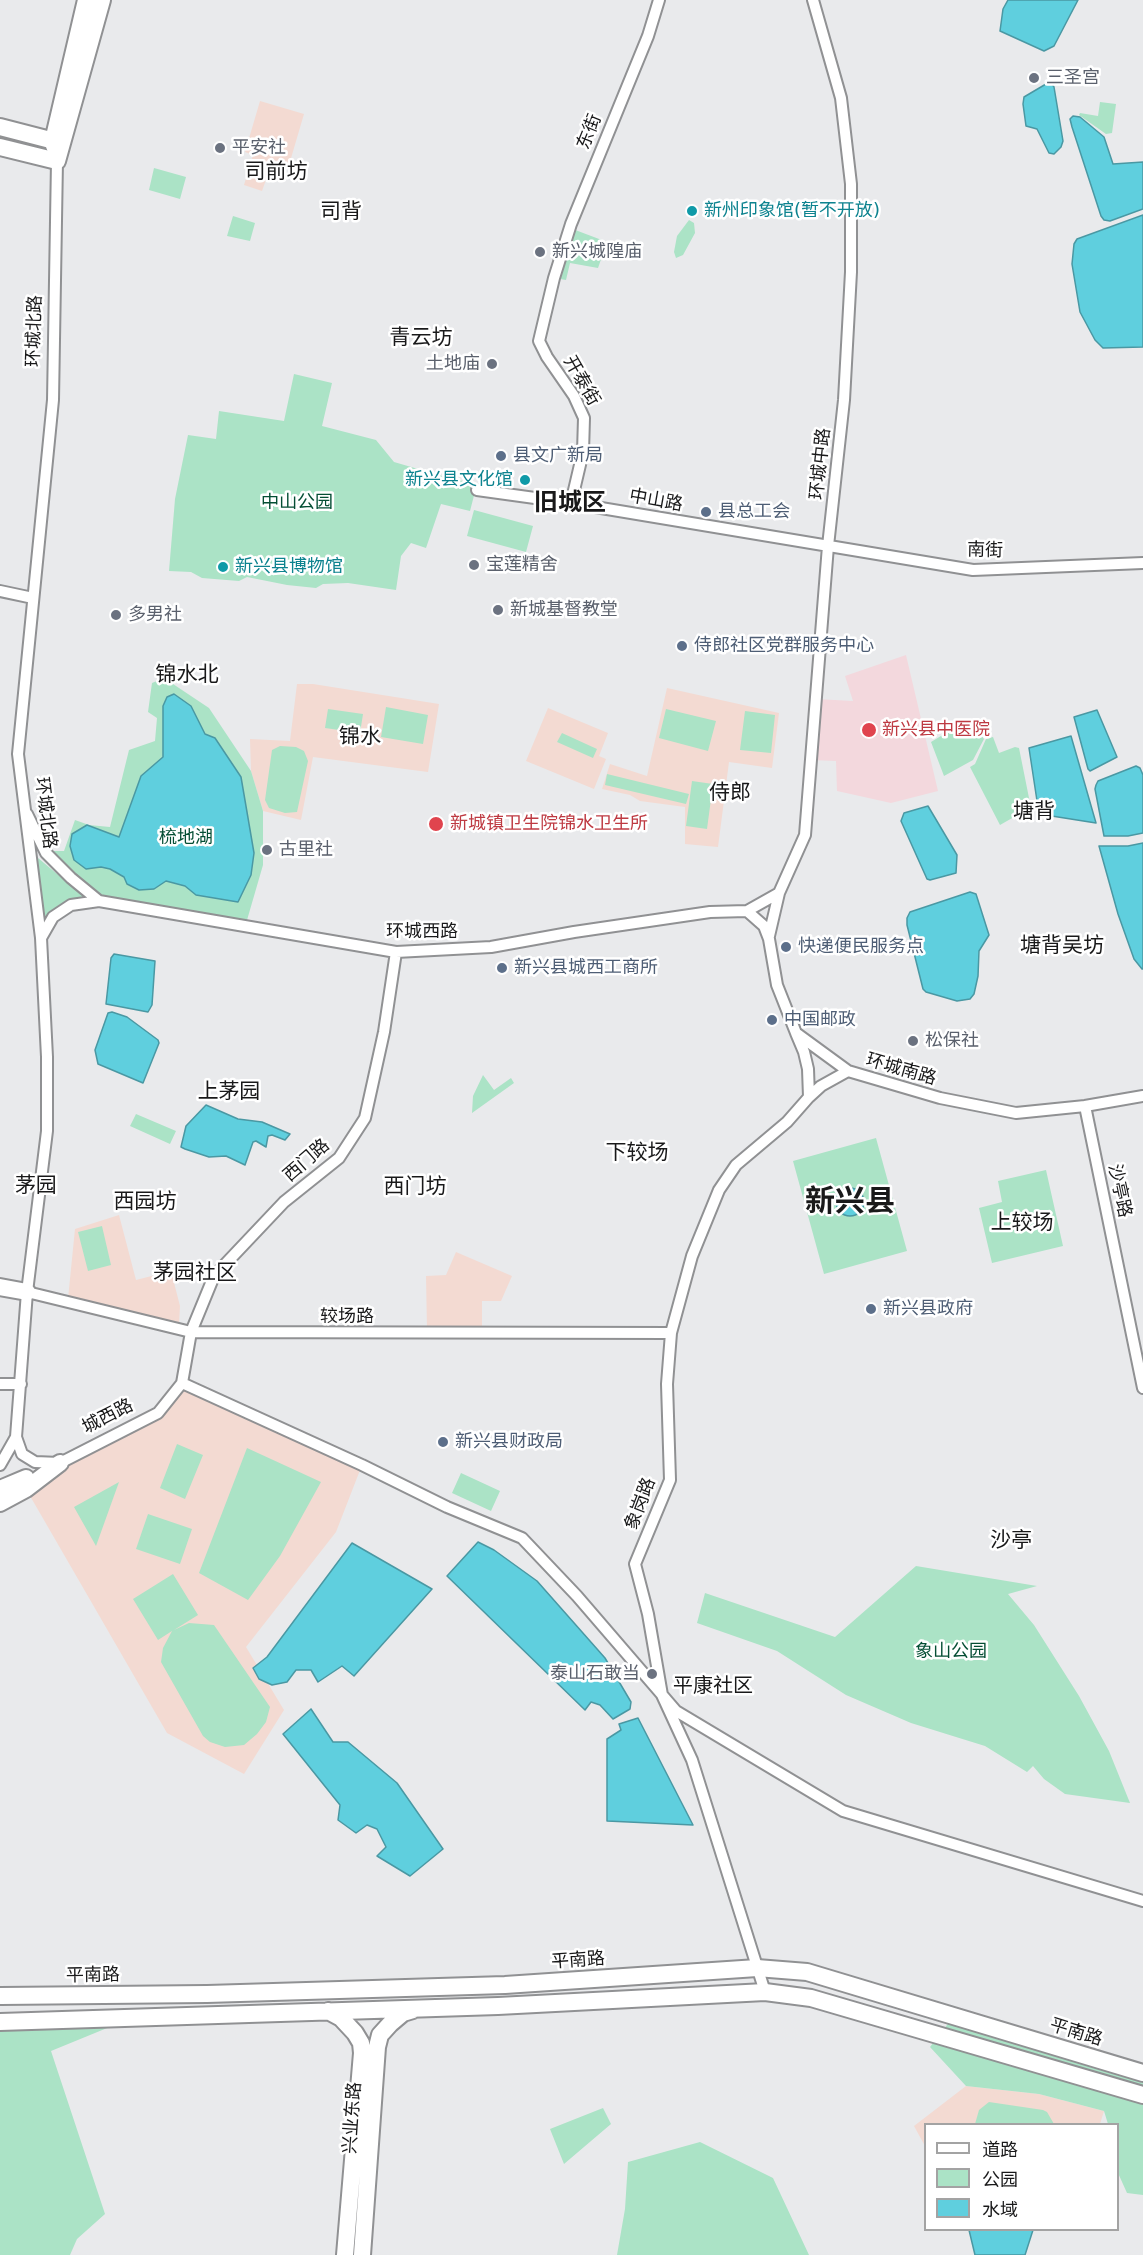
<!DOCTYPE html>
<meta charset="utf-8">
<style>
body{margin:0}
#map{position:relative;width:1143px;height:2255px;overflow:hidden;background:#e9eaec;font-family:"DejaVu Sans","Noto Sans SC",sans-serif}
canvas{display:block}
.legend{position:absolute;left:924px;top:2123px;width:195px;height:108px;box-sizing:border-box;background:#fff;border:2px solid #a3a3a3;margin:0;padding:8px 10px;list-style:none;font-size:18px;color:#19191a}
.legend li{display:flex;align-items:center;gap:12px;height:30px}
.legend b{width:30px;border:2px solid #a3a3a3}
</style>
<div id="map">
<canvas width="1143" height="2255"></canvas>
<ul class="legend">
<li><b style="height:8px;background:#fff"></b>道路</li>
<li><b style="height:16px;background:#abe3c6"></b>公园</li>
<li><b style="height:16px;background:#5fcfde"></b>水域</li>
</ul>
</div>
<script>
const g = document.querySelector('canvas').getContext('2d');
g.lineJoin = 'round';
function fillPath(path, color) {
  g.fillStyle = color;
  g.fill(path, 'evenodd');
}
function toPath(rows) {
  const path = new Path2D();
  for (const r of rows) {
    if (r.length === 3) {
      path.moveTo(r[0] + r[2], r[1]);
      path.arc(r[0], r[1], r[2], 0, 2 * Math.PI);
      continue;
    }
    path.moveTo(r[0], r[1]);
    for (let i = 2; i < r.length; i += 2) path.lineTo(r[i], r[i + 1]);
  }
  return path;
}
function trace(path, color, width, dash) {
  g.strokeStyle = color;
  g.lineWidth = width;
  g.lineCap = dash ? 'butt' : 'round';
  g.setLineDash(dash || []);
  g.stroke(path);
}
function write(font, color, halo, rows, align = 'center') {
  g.font = font + ' "DejaVu Sans","Noto Sans SC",sans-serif';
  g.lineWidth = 5;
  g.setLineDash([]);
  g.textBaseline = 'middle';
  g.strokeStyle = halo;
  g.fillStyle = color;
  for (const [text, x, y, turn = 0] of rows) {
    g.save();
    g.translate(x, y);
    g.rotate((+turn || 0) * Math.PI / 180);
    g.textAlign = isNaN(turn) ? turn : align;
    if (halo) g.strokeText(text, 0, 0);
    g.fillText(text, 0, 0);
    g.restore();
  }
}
fillPath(toPath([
 [260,101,304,114,289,165,273,160,262,191,244,185,253,155,245,152],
 [297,684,313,684,439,704,428,772,313,757,301,820,263,811,251,771,250,739,290,741],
 [667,688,779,713,772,768,729,762,718,847,685,844,685,807,640,801,630,795,602,789,610,764,647,776],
 [548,708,608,733,599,756,606,759,594,789,526,761],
 [119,1215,136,1280,171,1271,180,1306,179,1324,68,1299,75,1229],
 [456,1252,512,1276,501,1301,482,1301,482,1329,427,1330,426,1276,446,1275],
 [182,1383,362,1465,336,1532,246,1647,284,1710,244,1774,167,1733,26,1489,158,1413],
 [966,2086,1039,2094,1104,2111,1100,2124,926,2124,925,2146,914,2126]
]), '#f3dad2');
fillPath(toPath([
 [906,655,938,791,891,803,837,791,836,761,811,760,816,699,853,701,845,676]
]), '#f3d8dd');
fillPath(toPath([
 [1100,102,1116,104,1112,133,1106,134,1079,115,1080,113,1098,116],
 [154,168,186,177,180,199,149,190],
 [233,216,255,223,250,241,227,236],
 [689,220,694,223,695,233,683,255,676,258,674,252,677,236],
 [570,228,607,242,598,268,570,263,566,280,554,278],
 [294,374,332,383,322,426,376,440,394,462,449,478,477,484,470,511,441,504,426,548,411,543,401,556,396,590,348,583,323,584,316,588,287,585,247,577,239,581,202,578,191,572,169,571,175,499,188,435,216,439,219,411,284,421],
 [474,510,533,526,526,552,467,536],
 [164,678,209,708,251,771,263,811,263,865,245,927,99,901,47,851,64,851,75,820,89,825,110,827,129,750,155,741,157,718,148,712,152,683],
 [386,707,428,715,423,744,381,737],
 [328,709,363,714,360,733,325,728],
 [666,709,716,721,708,751,659,738],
 [745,711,775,715,771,753,740,750],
 [969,719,984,739,973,760,944,776,931,742],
 [562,733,597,749,593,758,557,742],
 [993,737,999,753,1015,747,1019,748,1030,803,1028,809,1000,825,970,767,975,764,986,739],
 [280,746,296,747,304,751,308,761,297,812,285,813,269,808,265,800,272,750],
 [607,774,689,794,686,804,605,785],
 [692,781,713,784,707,829,686,826],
 [32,853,86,898,65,902,59,905,50,913,43,923],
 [483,1075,494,1090,511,1078,514,1083,472,1113,473,1096],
 [136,1114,176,1131,170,1144,130,1126],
 [876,1138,907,1251,824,1274,793,1161],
 [1046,1170,1063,1246,992,1263,979,1208,1002,1202,998,1181],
 [102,1226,111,1265,88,1271,78,1232],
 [177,1444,203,1455,185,1499,160,1488],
 [247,1448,321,1482,280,1556,248,1600,199,1573],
 [461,1473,500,1491,491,1511,452,1493],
 [119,1482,96,1546,74,1507],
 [148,1514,192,1529,180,1564,136,1549],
 [916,1566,1037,1586,1008,1594,1034,1625,1079,1696,1109,1751,1130,1803,1065,1794,1044,1779,1033,1766,1027,1772,985,1746,911,1723,846,1695,777,1651,697,1623,705,1593,835,1637],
 [173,1574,198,1615,174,1630,189,1623,214,1625,270,1707,266,1722,257,1734,244,1745,225,1747,210,1742,203,1736,161,1662,163,1648,172,1631,158,1640,133,1599],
 [954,2016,1143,2073,1143,2195,1127,2193,1118,2173,1118,2124,1108,2124,1104,2111,1039,2094,966,2086,930,2047],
 [134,2017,51,2051,105,2214,77,2239,70,2255,0,2255,0,2022],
 [989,2102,1043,2110,1047,2112,1054,2124,975,2124,979,2110],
 [603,2108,611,2124,564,2164,550,2129],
 [700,2142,773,2178,809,2255,617,2255,625,2209,628,2162]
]), '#abe3c6');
const water = toPath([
 [1008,0,1078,0,1054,46,1044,51,1000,31,1003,9,1008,0],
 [1046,84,1052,84,1054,87,1063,141,1061,147,1054,154,1049,153,1037,129,1026,126,1023,104,1024,97,1046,84],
 [1073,116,1080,117,1104,137,1113,164,1143,162,1143,209,1110,221,1104,220,1101,216,1072,127,1070,119,1073,116],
 [1143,215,1143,347,1103,348,1095,340,1080,312,1072,264,1074,244,1077,239,1143,215],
 [174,694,191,706,205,734,215,738,241,777,254,853,251,875,238,902,196,895,185,886,166,881,154,889,139,890,127,884,124,877,110,869,101,867,86,869,74,860,70,846,72,834,87,825,119,837,141,776,163,757,163,706,167,697,174,694],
 [1097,710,1117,757,1090,771,1088,769,1074,717,1097,710],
 [1071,736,1096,823,1039,814,1029,748,1071,736],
 [1136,766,1140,768,1143,775,1143,833,1128,836,1104,836,1095,789,1096,785,1098,781,1136,766],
 [928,806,957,855,956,873,930,880,927,879,901,821,904,813,928,806],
 [1143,843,1143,969,1142,969,1134,959,1118,914,1099,846,1128,846,1143,843],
 [970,892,976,894,989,935,979,951,978,976,974,994,970,999,957,1001,926,992,923,989,907,925,907,918,910,912,970,892],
 [114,954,155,961,152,1005,148,1012,106,1004,111,958,114,954],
 [112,1012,127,1017,158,1040,159,1043,143,1083,98,1064,95,1050,108,1013,112,1012],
 [206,1105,238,1119,262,1122,290,1134,285,1140,272,1135,268,1136,266,1147,256,1141,253,1142,245,1165,226,1156,209,1157,185,1149,181,1147,186,1126,206,1105],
 [850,1202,14],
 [478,1542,494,1550,537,1581,605,1658,631,1702,630,1709,613,1719,600,1705,591,1702,585,1710,447,1576,478,1542],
 [352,1543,432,1589,354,1676,342,1666,318,1682,311,1670,296,1670,287,1682,272,1685,259,1679,253,1668,267,1657,352,1543],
 [311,1709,333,1742,348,1742,397,1783,443,1849,410,1876,377,1856,386,1847,377,1829,367,1825,356,1833,338,1820,340,1805,283,1734,311,1709],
 [638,1718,693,1825,607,1821,607,1739,621,1730,619,1724,638,1718],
 [969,2230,1033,2230,1025,2255,975,2255,969,2230]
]);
fillPath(water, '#5fcfde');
trace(water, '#4a98a3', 1.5);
const street = toPath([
 [477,490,571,503,973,570,1143,563],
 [571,503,583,452,584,418,574,396,547,357,539,341,554,278,571,224,648,36,659,0],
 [0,591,33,598],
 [27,814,46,853,71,878,99,901,396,952,491,947,574,932,710,912,747,911,779,893,805,835,828,546,844,400,851,272,851,184,841,98,813,0],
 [747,911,764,926,769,939,777,985,796,1033,848,1071,940,1098,1016,1113,1085,1106,1143,1096],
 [769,936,779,893],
 [41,938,53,917,71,905,99,901],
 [796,1033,804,1052,808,1069,809,1097],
 [1085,1106,1143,1388],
 [27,1292,191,1332,671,1333],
 [182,1383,362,1465,447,1507,522,1538,577,1596,676,1711,843,1811,1143,1901],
 [0,1384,21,1384],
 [16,1437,22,1454,35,1462,60,1463,158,1413,182,1383,191,1332,214,1276,284,1202,339,1158,365,1118,384,1032,396,952],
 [0,1465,16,1437,27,1292,47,1131,47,1057,41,938,18,754,53,400,57,161],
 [765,1992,692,1760,662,1695,648,1614,635,1564,670,1480,667,1384,671,1333,692,1256,719,1190,736,1165,787,1122,809,1097,821,1086,848,1071]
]);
const secondary = toPath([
 [0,127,62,143],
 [54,146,53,141,86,0],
 [0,147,57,161],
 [57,161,102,0],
 [0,1287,27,1292],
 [0,1489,26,1478],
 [0,1503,26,1489,60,1463],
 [0,1996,207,1994,505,1985,757,1968,807,1972,1143,2073],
 [328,2011,341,2018,355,2033,361,2043,362,2053,345,2255],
 [0,2022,498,2006,765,1992,811,1998,1143,2095],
 [362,2255,377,2047,380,2035,390,2024,403,2013,413,2010]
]);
trace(street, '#909193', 14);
trace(secondary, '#909193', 20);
trace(street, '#fff', 10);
trace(secondary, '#fff', 16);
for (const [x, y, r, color] of [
 [1034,78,6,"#6b7280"],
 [220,148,6,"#6b7280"],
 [692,211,6,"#0f9aa8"],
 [540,252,6,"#6b7280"],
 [492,364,6,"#6b7280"],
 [501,456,6,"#5c6f8a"],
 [525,480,6,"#0f9aa8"],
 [706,512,6,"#5c6f8a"],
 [474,565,6,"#6b7280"],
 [223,567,6,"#0f9aa8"],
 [498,610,6,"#6b7280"],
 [116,615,6,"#6b7280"],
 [682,646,6,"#5c6f8a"],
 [869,730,8,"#e0444e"],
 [436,824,8,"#e0444e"],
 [267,850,6,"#6b7280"],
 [786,947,6,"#5c6f8a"],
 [502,968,6,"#5c6f8a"],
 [772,1020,6,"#5c6f8a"],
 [913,1041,6,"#6b7280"],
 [871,1309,6,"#5c6f8a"],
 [443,1442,6,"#5c6f8a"],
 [652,1674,6,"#6b7280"]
]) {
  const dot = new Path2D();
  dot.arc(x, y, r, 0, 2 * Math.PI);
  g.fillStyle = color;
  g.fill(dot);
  trace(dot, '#fff', 2);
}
write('18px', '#5b616d', '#fff', [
 ["三圣宫",1046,78],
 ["平安社",232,148],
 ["新兴城隍庙",552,252],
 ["土地庙",480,364,"right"],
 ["宝莲精舍",486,565],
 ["新城基督教堂",510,610],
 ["多男社",128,615],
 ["古里社",279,850],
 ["松保社",925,1041],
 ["泰山石敢当",640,1674,"right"]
], 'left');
write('18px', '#19191a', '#fff', [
 ["东街",590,132,-68],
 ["环城北路",35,331,-88],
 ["开泰街",581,381,60],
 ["环城中路",821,464,-84],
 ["中山路",656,501,10],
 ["南街",985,551,1],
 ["环城北路",45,813,83],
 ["环城西路",422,932],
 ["环城南路",901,1070,16],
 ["西门路",307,1161,-41],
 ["沙亭路",1119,1191,78],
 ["较场路",347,1317],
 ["城西路",108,1417,-27],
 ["象岗路",641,1504,-69],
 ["平南路",578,1961,-4],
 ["平南路",93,1976,-1],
 ["平南路",1076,2033,17],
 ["兴业东路",353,2118,-86]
]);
write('18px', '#0d838f', '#fff', [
 ["新州印象馆(暂不开放)",704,211],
 ["新兴县文化馆",513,480,"right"],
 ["新兴县博物馆",235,567]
], 'left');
write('18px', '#4e5e75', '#fff', [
 ["县文广新局",513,456],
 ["县总工会",718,512],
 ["侍郎社区党群服务中心",694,646],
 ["快递便民服务点",798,947],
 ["新兴县城西工商所",514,968],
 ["中国邮政",784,1020],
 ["新兴县政府",883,1309],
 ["新兴县财政局",455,1442]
], 'left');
write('18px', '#044e34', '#fff', [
 ["中山公园",297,503],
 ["梳地湖",186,838],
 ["象山公园",951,1652]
]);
write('18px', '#be3a42', '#fff', [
 ["新兴县中医院",882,730],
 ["新城镇卫生院锦水卫生所",450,824]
], 'left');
write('20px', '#19191a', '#fff', [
 ["平康社区",713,1687]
]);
write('21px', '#19191a', '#fff', [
 ["司前坊",276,173],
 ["司背",341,213],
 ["青云坊",421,339],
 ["锦水北",187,676],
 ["锦水",360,738],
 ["侍郎",730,794],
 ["塘背",1034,813],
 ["塘背吴坊",1062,947],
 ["上茅园",229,1093],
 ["下较场",637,1154],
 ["茅园",36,1187],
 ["西门坊",415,1188],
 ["西园坊",145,1203],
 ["上较场",1022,1224],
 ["茅园社区",195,1274],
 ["沙亭",1011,1542]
]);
write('bold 24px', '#19191a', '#fff', [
 ["旧城区",570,504]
]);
write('bold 30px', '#19191a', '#fff', [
 ["新兴县",850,1203]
]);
</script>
